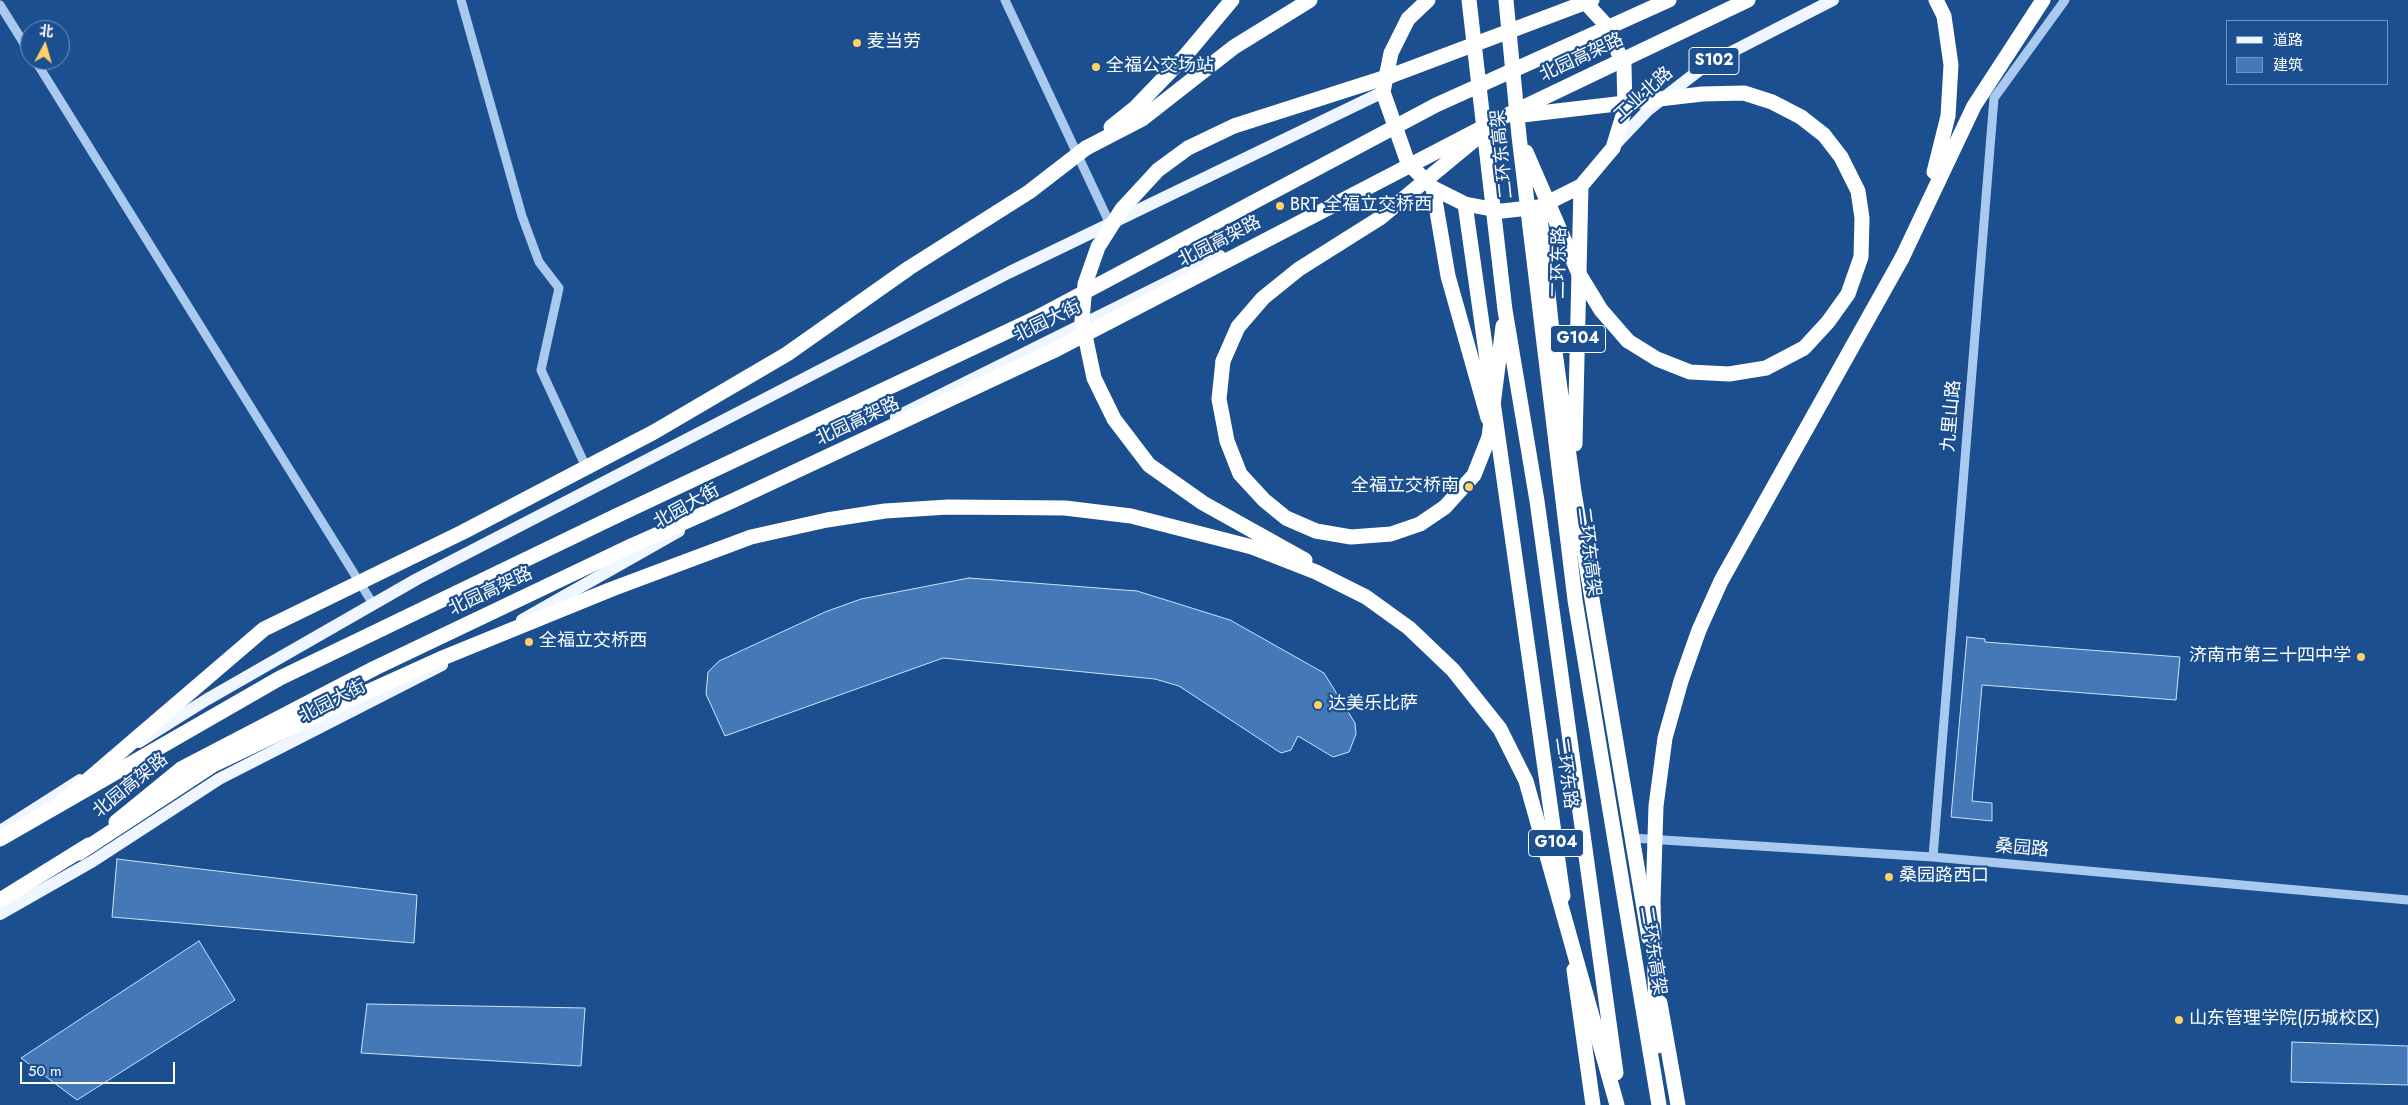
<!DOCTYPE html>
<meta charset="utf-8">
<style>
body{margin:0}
#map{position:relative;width:2408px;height:1105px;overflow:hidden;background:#1b4f8f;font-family:Jost,"Noto Sans SC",sans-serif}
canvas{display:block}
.legend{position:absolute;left:2226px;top:20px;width:162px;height:65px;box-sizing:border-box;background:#1b4f8f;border:1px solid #7695bc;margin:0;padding:6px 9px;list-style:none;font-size:15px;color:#fff}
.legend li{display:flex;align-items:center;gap:10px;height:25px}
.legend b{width:25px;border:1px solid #7695bc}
.north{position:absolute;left:20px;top:20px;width:50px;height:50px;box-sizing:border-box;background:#1b4f8f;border:1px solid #7695bc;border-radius:50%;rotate:6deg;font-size:14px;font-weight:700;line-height:20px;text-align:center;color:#fff}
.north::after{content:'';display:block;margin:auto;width:18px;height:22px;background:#ffd166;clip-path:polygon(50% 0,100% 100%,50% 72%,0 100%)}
.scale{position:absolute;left:20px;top:1062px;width:155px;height:22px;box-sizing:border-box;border:2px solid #fff;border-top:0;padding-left:6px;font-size:15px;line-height:18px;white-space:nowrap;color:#fff;-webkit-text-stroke:4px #1b4f8f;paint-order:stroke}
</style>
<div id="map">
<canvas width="2408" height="1105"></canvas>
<ul class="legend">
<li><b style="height:6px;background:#f0f6ff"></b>道路</li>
<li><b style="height:14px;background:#4478b7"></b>建筑</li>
</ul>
<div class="north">北</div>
<div class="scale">50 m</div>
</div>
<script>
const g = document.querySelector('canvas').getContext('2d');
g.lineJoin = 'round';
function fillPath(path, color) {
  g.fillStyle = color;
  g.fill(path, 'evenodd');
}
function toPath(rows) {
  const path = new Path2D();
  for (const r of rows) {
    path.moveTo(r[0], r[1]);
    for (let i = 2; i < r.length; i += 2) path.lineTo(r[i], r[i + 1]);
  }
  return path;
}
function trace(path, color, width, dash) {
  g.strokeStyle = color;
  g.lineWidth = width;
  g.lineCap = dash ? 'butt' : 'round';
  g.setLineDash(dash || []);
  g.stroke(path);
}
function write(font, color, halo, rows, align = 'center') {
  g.font = font + ' Jost,"Noto Sans SC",sans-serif';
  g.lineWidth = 4.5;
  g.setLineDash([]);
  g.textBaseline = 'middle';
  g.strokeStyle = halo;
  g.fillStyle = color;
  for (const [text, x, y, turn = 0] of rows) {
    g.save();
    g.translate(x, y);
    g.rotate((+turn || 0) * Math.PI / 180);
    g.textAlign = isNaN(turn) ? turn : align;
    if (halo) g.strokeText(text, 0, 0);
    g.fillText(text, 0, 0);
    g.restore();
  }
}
const building = toPath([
 [969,578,1137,591,1230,620,1324,673,1355,723,1356,734,1349,752,1333,757,1298,736,1291,750,1281,753,1179,686,1155,679,943,658,725,736,706,694,708,672,719,661,825,612,861,599,969,578],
 [1967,637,1985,639,1985,642,2180,657,2176,700,1982,685,1972,801,1992,803,1992,821,1951,817,1967,637],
 [117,859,417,895,414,943,112,917,117,859],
 [199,941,235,1000,77,1100,21,1058,199,941],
 [367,1004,585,1008,581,1066,361,1053,367,1004],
 [2292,1042,2408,1046,2408,1085,2291,1082,2292,1042]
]);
fillPath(building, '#4478b7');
trace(building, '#cfe3fa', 1);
trace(toPath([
 [461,0,522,216,539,262,559,288,541,370,586,467],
 [1005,0,1110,224],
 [0,5,30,53],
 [35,60,373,604],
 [1632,838,1933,857,2408,900],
 [1933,857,1994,98,2065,0]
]), '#a9c9ee', 9);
trace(toPath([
 [1614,146,1648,110,1706,65,1833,0],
 [896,417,1220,256],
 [522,620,679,531],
 [139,742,206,700,417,579,1010,272,1383,92],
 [0,831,80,780],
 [0,914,93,861,219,779,442,665]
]), '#f0f6ff', 12);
trace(toPath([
 [1428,0,1408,19,1391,53,1383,92,1408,163,1433,188,1465,204,1502,211,1539,207,1581,186,1613,148,1625,109,1624,66,1607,26,1583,0],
 [1111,127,1136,107,1185,56,1232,0],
 [1086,148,1142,119,1234,47,1310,0],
 [1934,172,1948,116,1951,65,1944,16,1936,0],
 [1433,188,1448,276,1488,418],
 [1465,204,1563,896],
 [1539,207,1551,322,1574,492,1649,938],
 [1902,258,1974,106,2043,0],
 [1628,341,1657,359,1690,372,1729,374,1766,368,1804,348,1828,322,1848,294,1861,257,1862,218,1858,191,1841,157,1824,135,1801,117],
 [1223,361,1219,399,1227,441,1240,474,1264,500,1286,518,1316,531,1351,537,1391,534,1420,524,1445,507],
 [1575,444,1581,186],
 [116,822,181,769,375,668,631,546],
 [0,839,280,678,616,516],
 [0,900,89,845],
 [1574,970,1593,1105],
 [1660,1003,1678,1105]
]), '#fff', 15);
trace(toPath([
 [1469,0,1505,310,1537,501,1616,1073],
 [1506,0,1519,136,1575,600,1659,1105],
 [1514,116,1702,94,1744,93,1772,102,1801,117],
 [1526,152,1579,274,1601,310,1628,341],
 [1223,361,1238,327,1263,298,1299,269,1380,218,1478,137],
 [1445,507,1474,475,1489,437,1503,326],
 [616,516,1036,318,1436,105,1669,0],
 [631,546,730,502,1053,351,1501,118,1748,0],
 [1305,560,1203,503,1149,465,1114,419,1094,378,1082,321,1085,284,1098,247,1122,209,1158,170,1188,148,1234,126,1393,75,1592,0],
 [62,802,264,629,463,532,654,432,787,354,909,268,1029,192,1086,148],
 [79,853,213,765,334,707,440,659,612,589,751,537,827,520,885,511,948,507,1065,508,1131,516,1252,547,1316,572,1366,597,1409,628,1453,670,1500,729,1526,781,1617,1105],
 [1657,1046,1653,902,1656,806,1665,738,1681,681,1699,630,1721,581,1902,258]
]), '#fff', 15);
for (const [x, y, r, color] of [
 [857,43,5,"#ffd166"],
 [1096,67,5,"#ffd166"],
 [1280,206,5,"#ffd166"],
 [1469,487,5,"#ffd166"],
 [529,642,5,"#ffd166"],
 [2361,657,5,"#ffd166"],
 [1318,705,5,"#ffd166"],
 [1889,877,5,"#ffd166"],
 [2179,1020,5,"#ffd166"]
]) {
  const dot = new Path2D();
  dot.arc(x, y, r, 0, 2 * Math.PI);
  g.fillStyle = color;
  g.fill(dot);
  trace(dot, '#1b4f8f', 2);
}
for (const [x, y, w] of [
 [1714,61,50],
 [1578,339,55],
 [1556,843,55]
]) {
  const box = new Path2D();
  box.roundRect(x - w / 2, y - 13.5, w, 27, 4);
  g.fillStyle = '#1b4f8f';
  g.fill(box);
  trace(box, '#fff', 1);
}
write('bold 16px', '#fff', null, [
 ["S102",1714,61],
 ["G104",1578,339],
 ["G104",1556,843]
]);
write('18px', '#fff', '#1b4f8f', [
 ["麦当劳",867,43],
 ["全福公交场站",1106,67],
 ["BRT 全福立交桥西",1290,206],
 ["全福立交桥南",1459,487,"right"],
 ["全福立交桥西",539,642],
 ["济南市第三十四中学",2351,657,"right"],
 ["达美乐比萨",1328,705],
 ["桑园路西口",1899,877],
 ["山东管理学院(历城校区)",2189,1020]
], 'left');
write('18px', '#fff', '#1b4f8f', [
 ["北园高架路",1582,58,-25],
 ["工业北路",1644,95,-42],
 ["二环东高架",1503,154,-96],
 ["北园高架路",1220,242,-27],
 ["二环东路",1560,263,-89],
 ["北园大街",1048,322,-26],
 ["九里山路",1952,416,-85],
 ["北园高架路",858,422,-25],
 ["北园大街",687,507,-29],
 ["二环东高架",1588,552,83],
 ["北园高架路",491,592,-25],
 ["北园大街",333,702,-27],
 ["二环东路",1565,773,82],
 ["北园高架路",131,786,-39],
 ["桑园路",2022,849,5],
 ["二环东高架",1652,951,81]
]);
</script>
